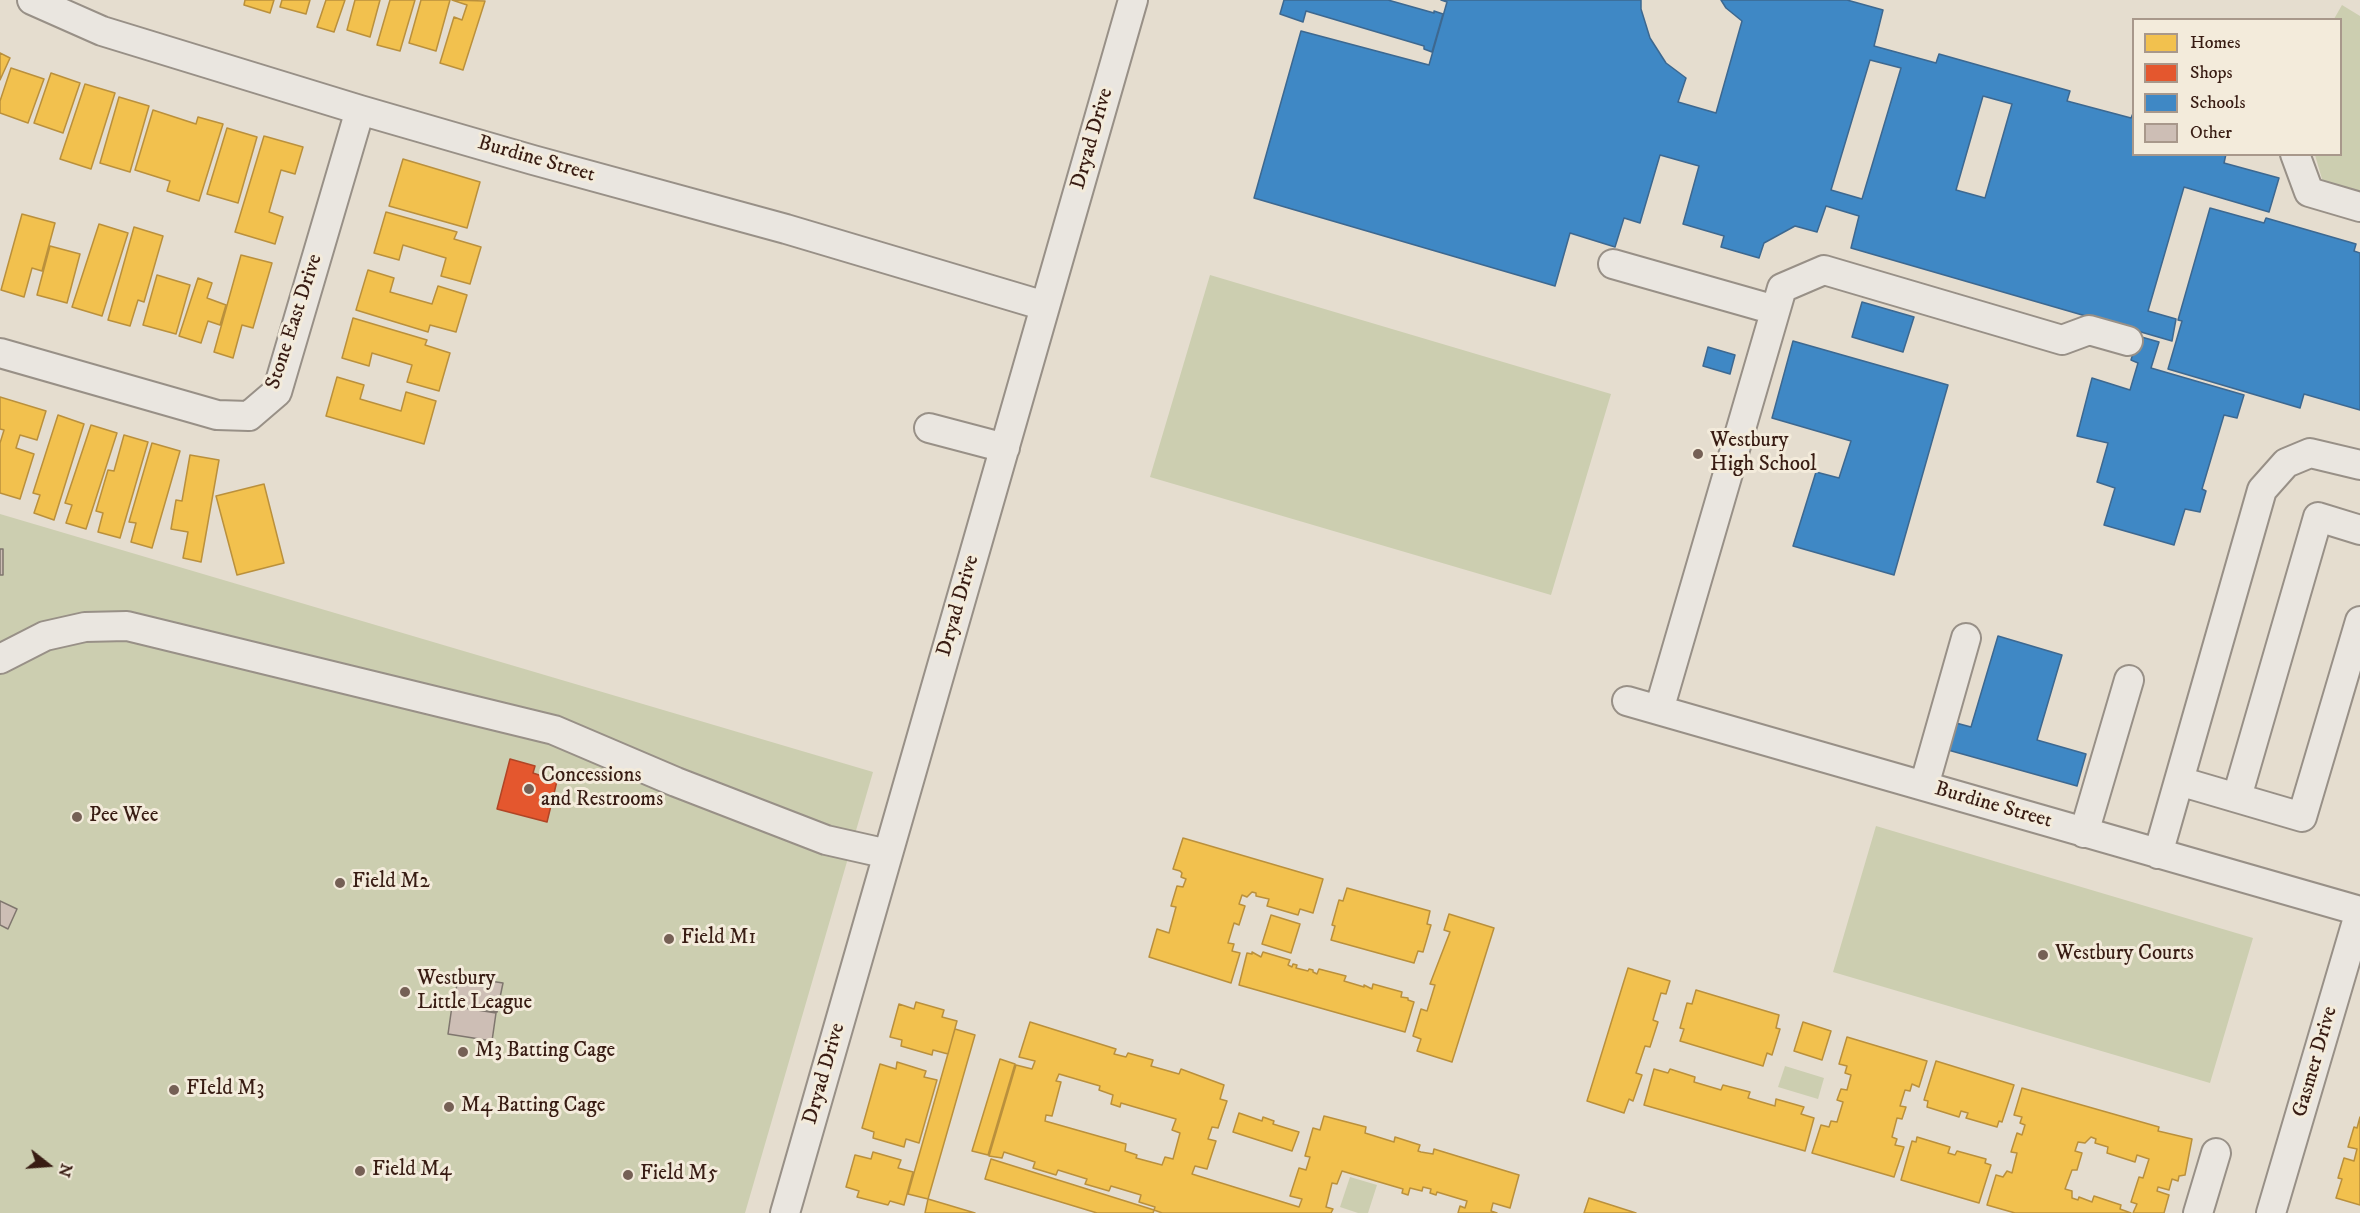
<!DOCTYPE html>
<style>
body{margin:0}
#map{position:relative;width:2360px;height:1213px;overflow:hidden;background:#e5ddcf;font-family:"IM FELL DW Pica",serif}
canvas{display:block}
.legend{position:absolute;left:2132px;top:18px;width:210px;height:138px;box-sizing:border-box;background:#f3ebdb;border:2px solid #a8988b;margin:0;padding:8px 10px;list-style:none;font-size:18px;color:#381c13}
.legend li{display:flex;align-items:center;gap:12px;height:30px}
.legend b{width:30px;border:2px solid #a8988b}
.north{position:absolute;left:18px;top:1135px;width:60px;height:60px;-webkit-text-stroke:4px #f3ebdb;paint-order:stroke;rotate:107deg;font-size:16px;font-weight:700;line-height:24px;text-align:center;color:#381c13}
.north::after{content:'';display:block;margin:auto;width:21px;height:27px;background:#381c13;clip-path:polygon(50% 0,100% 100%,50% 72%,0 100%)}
</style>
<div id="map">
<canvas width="2360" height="1213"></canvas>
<ul class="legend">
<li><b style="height:16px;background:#f2c14e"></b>Homes</li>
<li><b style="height:16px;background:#e4572e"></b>Shops</li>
<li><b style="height:16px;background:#3f88c5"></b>Schools</li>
<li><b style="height:16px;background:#cdbeb5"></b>Other</li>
</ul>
<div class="north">N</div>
</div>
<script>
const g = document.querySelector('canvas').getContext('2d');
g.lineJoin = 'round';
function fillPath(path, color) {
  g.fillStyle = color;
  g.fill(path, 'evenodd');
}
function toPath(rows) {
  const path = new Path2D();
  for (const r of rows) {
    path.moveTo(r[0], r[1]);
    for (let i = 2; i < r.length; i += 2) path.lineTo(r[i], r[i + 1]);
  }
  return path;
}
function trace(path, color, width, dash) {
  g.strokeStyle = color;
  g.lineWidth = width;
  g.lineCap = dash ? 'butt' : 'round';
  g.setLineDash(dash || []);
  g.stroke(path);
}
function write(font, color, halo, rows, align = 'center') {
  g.font = font + ' "IM FELL DW Pica",serif';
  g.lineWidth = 6;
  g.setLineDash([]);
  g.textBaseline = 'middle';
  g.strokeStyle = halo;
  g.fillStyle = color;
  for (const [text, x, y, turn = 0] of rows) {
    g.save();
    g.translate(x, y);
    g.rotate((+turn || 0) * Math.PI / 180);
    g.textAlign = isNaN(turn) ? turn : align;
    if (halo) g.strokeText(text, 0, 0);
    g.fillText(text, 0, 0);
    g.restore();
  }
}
fillPath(toPath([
 [2342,5,2360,16,2360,202,2329,186,2322,179,2315,155,2340,154,2340,20,2334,19],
 [1210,275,1611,394,1551,595,1150,477],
 [0,514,873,772,745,1213,0,1213],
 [1876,826,2253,938,2210,1083,1833,972],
 [1785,1066,1824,1078,1818,1099,1778,1087],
 [1350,1177,1377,1185,1368,1213,1358,1213,1340,1207]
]), '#ccceb0');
const homes = toPath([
 [245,0,274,0,270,13,244,5,245,0],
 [282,0,310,0,306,14,280,7,282,0],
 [326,0,345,0,334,32,317,27,326,0],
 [355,0,380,0,370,37,347,30,355,0],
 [390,0,415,0,400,51,377,45,390,0],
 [421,0,450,0,436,51,409,43,421,0],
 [452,0,485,1,463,70,440,63,454,17,462,20,467,5,452,0],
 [0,53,10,58,0,80,0,53],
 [11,68,44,79,28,123,0,113,0,101,11,68],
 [51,73,80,83,63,133,34,123,51,73],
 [85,84,115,93,91,169,60,159,85,84],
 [119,97,149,106,130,172,100,163,119,97],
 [153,110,196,124,198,117,223,124,199,201,167,191,170,181,135,170,153,110],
 [227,128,257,137,238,203,207,194,227,128],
 [264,136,303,147,295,174,281,170,269,212,283,217,275,244,235,232,264,136],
 [403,159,480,182,467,228,389,206,403,159],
 [386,212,457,232,454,239,481,247,470,284,441,276,446,258,403,245,399,260,374,253,386,212],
 [22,214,55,223,42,271,32,268,24,297,1,290,22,214],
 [99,224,128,233,102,316,72,307,99,224],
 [134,227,163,236,144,302,138,300,130,326,108,320,134,227],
 [50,246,80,254,67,303,37,295,50,246],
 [241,255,272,263,253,328,242,325,233,358,214,352,241,255],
 [368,270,394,278,390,292,432,304,438,286,467,295,456,332,430,325,428,332,356,310,368,270],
 [157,275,190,285,176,334,143,325,157,275],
 [198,278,212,283,207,298,226,305,220,325,208,321,201,343,179,336,198,278],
 [353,318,427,340,425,345,450,353,439,391,407,382,412,365,372,353,369,366,342,358,353,318],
 [337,377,364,385,360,399,401,411,406,392,436,401,424,444,326,416,337,377],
 [0,397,46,411,37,440,20,435,16,448,34,454,20,499,0,493,0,443,4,430,0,429,0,397],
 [58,415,84,424,54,520,34,513,40,495,33,493,58,415],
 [91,425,117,433,86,529,66,523,72,505,65,503,91,425],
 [124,435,148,442,120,538,98,532,103,513,96,511,108,470,114,471,124,435],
 [152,443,180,451,152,548,131,542,136,523,129,522,152,443],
 [190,455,219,460,201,562,183,558,188,532,171,529,176,500,182,501,190,455],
 [264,484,284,563,237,575,216,496,264,484],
 [1183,838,1323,879,1313,913,1300,909,1298,915,1267,906,1269,899,1256,896,1256,893,1252,892,1247,897,1242,895,1239,904,1245,906,1239,925,1234,923,1228,943,1234,944,1232,951,1240,953,1231,983,1149,957,1157,929,1169,933,1176,907,1171,906,1177,886,1183,887,1186,879,1181,877,1182,873,1180,871,1173,869,1183,838],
 [1347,888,1430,911,1427,924,1431,925,1423,952,1418,951,1414,963,1331,940,1335,926,1332,925,1339,900,1343,901,1347,888],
 [1449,914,1494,928,1452,1062,1417,1051,1421,1039,1413,1036,1421,1009,1427,1011,1435,985,1430,984,1450,932,1444,930,1449,914],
 [1271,915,1300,924,1291,953,1262,944,1271,915],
 [1252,952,1261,957,1263,952,1290,960,1288,965,1292,967,1293,964,1297,965,1296,968,1308,971,1309,969,1313,970,1313,972,1317,974,1319,969,1346,976,1344,981,1364,987,1364,985,1372,989,1373,984,1402,992,1401,997,1408,998,1408,1000,1414,1002,1405,1032,1239,985,1247,953,1252,954,1252,952],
 [1628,968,1670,981,1666,994,1661,993,1653,1020,1658,1022,1650,1047,1645,1046,1636,1073,1642,1075,1633,1101,1629,1099,1624,1113,1587,1101,1628,968],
 [1696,990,1779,1015,1776,1028,1780,1029,1772,1055,1767,1053,1763,1066,1680,1041,1684,1029,1680,1028,1687,1003,1692,1004,1696,990],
 [916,1002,944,1010,942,1017,957,1021,948,1054,933,1050,932,1055,901,1046,902,1040,890,1037,899,1004,914,1009,916,1002],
 [1030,1022,1116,1049,1114,1054,1126,1057,1128,1053,1153,1060,1151,1066,1179,1074,1181,1069,1224,1085,1220,1099,1227,1101,1218,1128,1212,1127,1208,1139,1216,1141,1207,1169,1195,1166,1192,1174,1299,1207,1302,1199,1290,1196,1299,1168,1306,1170,1310,1157,1305,1156,1313,1128,1320,1130,1324,1116,1366,1127,1365,1133,1394,1142,1395,1137,1420,1145,1418,1151,1421,1152,1433,1154,1434,1149,1519,1175,1510,1208,1493,1203,1491,1211,1497,1213,1458,1213,1460,1206,1465,1208,1467,1201,1437,1192,1436,1195,1430,1193,1431,1189,1423,1187,1422,1191,1410,1188,1408,1195,1402,1193,1403,1189,1342,1171,1337,1184,1332,1183,1326,1207,1333,1209,1331,1213,1162,1213,1154,1210,1155,1207,1139,1202,1141,1195,1111,1186,1109,1191,1085,1184,1087,1179,1058,1170,1056,1175,1033,1168,1035,1162,1004,1152,1002,1158,989,1156,1016,1065,1032,1069,1035,1061,1019,1057,1030,1022],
 [1059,1074,1100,1086,1099,1090,1113,1095,1111,1104,1120,1107,1121,1103,1176,1119,1172,1130,1180,1133,1173,1159,1165,1157,1162,1165,1136,1158,1137,1155,1125,1151,1126,1144,1045,1121,1046,1115,1052,1116,1061,1082,1056,1081,1059,1074],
 [1803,1022,1831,1031,1822,1060,1794,1051,1803,1022],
 [955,1029,975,1035,928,1199,908,1194,955,1029],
 [1847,1037,1927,1061,1919,1087,1912,1084,1910,1091,1905,1090,1900,1106,1906,1107,1902,1119,1897,1118,1892,1137,1897,1139,1895,1145,1904,1147,1894,1177,1812,1153,1821,1125,1829,1127,1831,1121,1837,1122,1843,1102,1837,1100,1841,1089,1847,1090,1851,1075,1845,1073,1847,1066,1839,1064,1847,1037],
 [1000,1059,1015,1064,988,1155,972,1151,1000,1059],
 [1936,1061,2014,1085,2002,1122,1999,1121,1997,1127,1966,1118,1968,1113,1961,1111,1959,1117,1927,1107,1928,1101,1924,1100,1936,1061],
 [897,1062,926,1071,924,1077,937,1080,919,1143,906,1139,904,1147,873,1138,874,1132,862,1128,880,1064,896,1069,897,1062],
 [1654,1069,1668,1073,1670,1069,1695,1077,1694,1082,1721,1090,1723,1085,1750,1092,1748,1098,1775,1106,1776,1099,1804,1107,1801,1114,1814,1118,1805,1151,1644,1105,1654,1069],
 [2022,1088,2159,1127,2158,1131,2192,1139,2185,1175,2179,1176,2178,1181,2172,1179,2169,1190,2158,1187,2157,1191,2169,1195,2164,1213,2133,1213,2137,1204,2131,1202,2139,1177,2143,1178,2149,1159,2137,1155,2135,1162,2107,1153,2108,1147,2095,1143,2096,1139,2091,1137,2085,1143,2078,1142,2075,1151,2082,1153,2077,1170,2072,1170,2065,1189,2072,1191,2072,1198,2078,1200,2079,1197,2092,1202,2094,1196,2121,1205,2120,1209,2131,1213,2015,1213,1987,1205,1996,1175,2003,1177,2007,1171,2012,1173,2017,1153,2011,1152,2017,1133,2022,1135,2025,1125,2020,1123,2022,1117,2014,1115,2022,1088],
 [1239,1113,1262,1121,1263,1117,1274,1121,1273,1124,1299,1132,1292,1151,1233,1132,1239,1113],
 [2360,1117,2360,1205,2336,1198,2342,1179,2338,1178,2344,1158,2354,1161,2357,1149,2348,1147,2354,1127,2357,1128,2360,1117],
 [1917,1137,1950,1147,1948,1153,1955,1155,1957,1151,1986,1159,1985,1163,1991,1165,1979,1203,1901,1180,1912,1141,1916,1142,1917,1137],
 [873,1152,901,1160,898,1168,913,1172,904,1205,890,1201,888,1205,857,1197,859,1191,846,1187,855,1155,871,1159,873,1152],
 [991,1159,1154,1210,1153,1213,1097,1213,985,1179,991,1159],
 [1589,1198,1636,1213,1584,1213,1589,1198],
 [928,1199,975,1213,925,1213,928,1199]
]);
fillPath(homes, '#f2c14e');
trace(homes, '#ba903c', 1.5);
const shops = toPath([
 [510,759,535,766,533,773,557,781,547,822,497,809,510,759]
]);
fillPath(shops, '#e4572e');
trace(shops, '#b04526', 1.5);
const schools = toPath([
 [1284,0,1388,0,1434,13,1434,11,1443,14,1432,52,1424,49,1424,46,1306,11,1303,22,1280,14,1284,0],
 [1441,0,1641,0,1641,9,1650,38,1666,63,1686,78,1678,102,1716,113,1742,21,1726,8,1721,0,1847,0,1883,10,1874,46,1936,63,1939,54,2070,91,2067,101,2131,118,2134,111,2134,154,2226,154,2224,163,2279,178,2269,212,2184,187,2148,311,2176,319,2172,341,1851,248,1859,216,1826,206,1817,232,1795,226,1764,243,1759,258,1721,247,1724,236,1683,224,1699,166,1660,155,1640,223,1624,218,1615,247,1570,233,1555,286,1254,198,1301,31,1429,65,1447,2,1441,0],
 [1870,60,1901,68,1862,199,1831,190,1870,60],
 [1983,96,2012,104,1985,198,1956,190,1983,96],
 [2210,208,2264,223,2266,218,2356,244,2354,251,2360,253,2360,410,2304,394,2300,408,2168,369,2182,321,2178,320,2210,208],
 [1862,302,1914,317,1903,352,1852,337,1862,302],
 [2138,336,2159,342,2151,368,2244,395,2237,418,2224,415,2202,489,2206,491,2200,512,2185,509,2174,545,2104,525,2115,488,2097,482,2108,443,2077,436,2092,378,2130,390,2138,363,2131,360,2138,336],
 [1793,341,1948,385,1894,575,1793,546,1816,472,1839,478,1851,441,1772,418,1793,341],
 [1708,347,1735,355,1730,374,1703,366,1708,347],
 [1998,636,2062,655,2037,740,2086,754,2077,786,1948,750,1956,723,1971,727,1998,636]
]);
fillPath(schools, '#3f88c5');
trace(schools, '#3d6890', 1.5);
const building = toPath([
 [0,549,3,549,3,575,0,575,0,549],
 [0,901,17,909,8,929,0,925,0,901],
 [458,976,503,983,497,1012,454,1005,458,976],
 [452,1006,496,1013,492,1041,448,1034,452,1006]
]);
fillPath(building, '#cdbeb5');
trace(building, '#7f766e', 1.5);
const minor = toPath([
 [32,0,102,31,360,110,533,160,786,229,1045,306],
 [2295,154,2309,192,2360,207],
 [1613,264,1775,310],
 [0,353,217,415,249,416,277,392,360,110],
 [929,428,1005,448],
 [0,659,45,636,85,627,127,626,554,730,676,782,826,840,888,854],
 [1627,701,2360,911],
 [1659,710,1782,288,1824,270,2062,340,2089,330,2128,341],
 [2179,781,2302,817,2360,621],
 [1924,786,1966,638],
 [2237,797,2318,517,2360,530],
 [2084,833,2129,680],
 [2158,854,2262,490,2286,463,2310,453,2360,465],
 [785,1213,1133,0],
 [2198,1213,2216,1153],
 [2271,1213,2360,911]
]);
trace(minor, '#989087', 32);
trace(minor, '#eae6e0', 28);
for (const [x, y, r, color] of [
 [1698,454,6,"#756055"],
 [529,789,6,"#756055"],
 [77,817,6,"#756055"],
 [340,883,6,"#756055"],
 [669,939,6,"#756055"],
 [2043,955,6,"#756055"],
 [405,992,6,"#756055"],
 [463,1052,6,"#756055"],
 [174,1090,6,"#756055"],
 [449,1107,6,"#756055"],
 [360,1171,6,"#756055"],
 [628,1175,6,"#756055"]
]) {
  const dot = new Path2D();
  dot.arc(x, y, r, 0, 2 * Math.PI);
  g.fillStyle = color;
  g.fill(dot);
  trace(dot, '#f3ebdb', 2);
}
write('21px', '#381c13', '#f3ebdb', [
 ["Dryad Drive",1093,139,-74],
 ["Burdine Street",536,160,16],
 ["Stone East Drive",295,322,-72],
 ["Dryad Drive",959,606,-74],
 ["Burdine Street",1993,806,16],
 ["Gasmer Drive",2316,1062,-74],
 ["Dryad Drive",825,1074,-74]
]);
write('21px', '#381c13', '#f3ebdb', [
 ["Westbury",1710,442],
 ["High School",1710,466],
 ["Concessions",541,777],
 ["and Restrooms",541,801],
 ["Pee Wee",89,817],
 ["Field M2",352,883],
 ["Field M1",681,939],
 ["Westbury Courts",2055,955],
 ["Westbury",417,980],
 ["Little League",417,1004],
 ["M3 Batting Cage",475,1052],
 ["FIeld M3",186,1090],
 ["M4 Batting Cage",461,1107],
 ["Field M4",372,1171],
 ["Field M5",640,1175]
], 'left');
</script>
